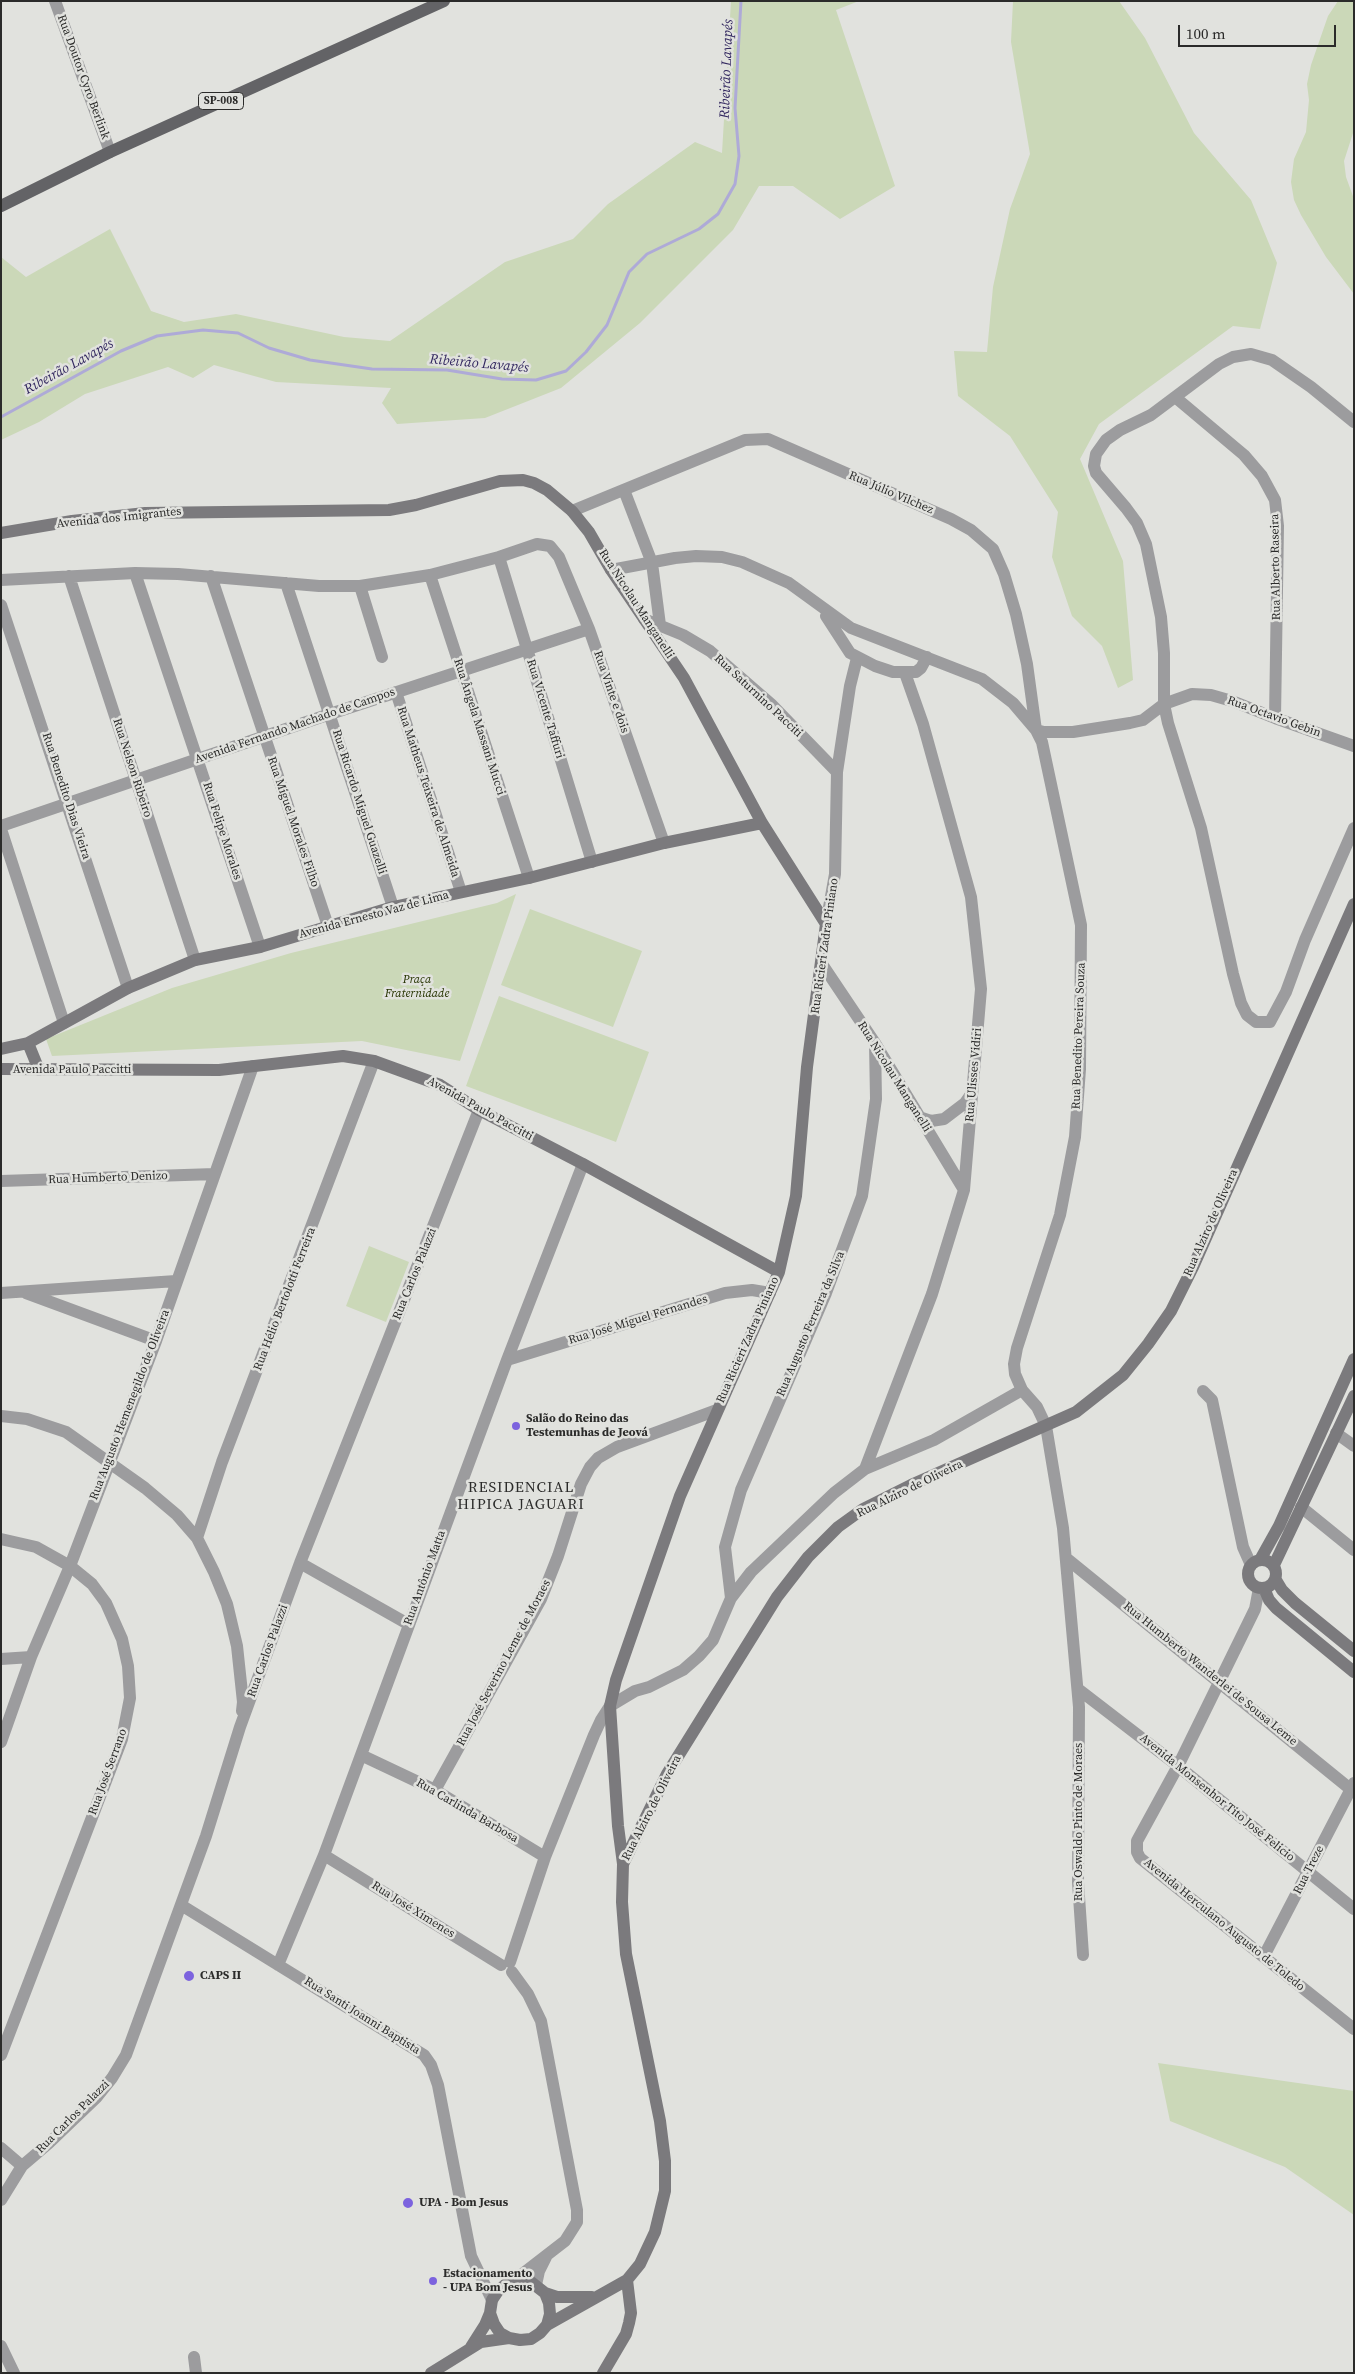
<!DOCTYPE html>
<meta charset="utf-8">
<style>
body{margin:0}
#map{position:relative;width:1355px;height:2374px;overflow:hidden;background:#e1e2de;font-family:"Source Serif 4",serif}
canvas{display:block}
.frame{position:absolute;inset:0;border:2px solid #2b2b2a;pointer-events:none}
.scale{position:absolute;left:1178px;top:25px;width:158px;height:22px;box-sizing:border-box;border:2px solid #2b2b2a;border-top:0;padding-left:6px;font-size:15px;line-height:18px;white-space:nowrap;color:#2b2b2a;-webkit-text-stroke:4px #e1e2de;paint-order:stroke}
</style>
<div id="map">
<canvas width="1355" height="2374"></canvas>
<div class="frame"></div>
<div class="scale">100 m</div>
</div>
<script>
const g = document.querySelector('canvas').getContext('2d');
g.lineJoin = 'round';
function fillPath(path, color) {
  g.fillStyle = color;
  g.fill(path, 'evenodd');
}
function toPath(rows) {
  const path = new Path2D();
  for (const r of rows) {
    if (r.length === 3) {
      path.moveTo(r[0] + r[2], r[1]);
      path.arc(r[0], r[1], r[2], 0, 2 * Math.PI);
      continue;
    }
    path.moveTo(r[0], r[1]);
    for (let i = 2; i < r.length; i += 2) path.lineTo(r[i], r[i + 1]);
  }
  return path;
}
function trace(path, color, width, dash) {
  g.strokeStyle = color;
  g.lineWidth = width;
  g.lineCap = dash ? 'butt' : 'round';
  g.setLineDash(dash || []);
  g.stroke(path);
}
function write(font, color, halo, rows, align = 'center') {
  g.font = font + ' "Source Serif 4",serif';
  g.lineWidth = 5;
  g.setLineDash([]);
  g.textBaseline = 'middle';
  g.strokeStyle = halo;
  g.fillStyle = color;
  for (const [text, x, y, turn = 0] of rows) {
    g.save();
    g.translate(x, y);
    g.rotate((+turn || 0) * Math.PI / 180);
    g.textAlign = isNaN(turn) ? turn : align;
    if (halo) g.strokeText(text, 0, 0);
    g.fillText(text, 0, 0);
    g.restore();
  }
}
fillPath(toPath([
 [731,1,859,1,836,10,895,186,840,219,793,186,759,186,733,230,640,323,561,388,485,418,397,424,382,403,391,388,276,382,214,365,193,378,168,367,85,394,39,422,1,440,1,257,26,277,110,229,151,311,184,322,236,314,344,337,390,341,505,262,573,239,608,204,695,142,722,153],
 [1013,1,1119,1,1145,38,1194,133,1251,200,1277,263,1260,329,1233,326,1099,424,1080,459,1123,561,1133,680,1118,688,1102,646,1072,616,1052,557,1058,512,1010,436,958,396,954,351,987,352,993,287,1010,209,1030,154,1011,42],
 [1338,1,1354,1,1354,130,1344,161,1346,177,1354,199,1354,294,1326,257,1301,215,1294,200,1291,182,1294,159,1306,132,1309,100,1307,84,1311,65,1328,16],
 [516,894,460,1061,362,1041,52,1056,46,1039,172,988,291,953,497,903],
 [530,909,642,951,613,1027,501,985],
 [499,996,649,1052,616,1142,466,1086],
 [369,1246,409,1262,386,1322,346,1306],
 [1158,2063,1354,2091,1354,2215,1285,2167,1170,2121]
]), '#cbd8b8');
trace(toPath([
 [1,417,121,351,157,336,203,330,238,333,269,348,310,360,372,369,447,370,502,379,536,380,566,371,586,352,607,325,629,272,647,254,699,229,718,214,735,184,739,156,735,108,741,1]
]), '#aeaad7', 3);
trace(toPath([
 [55,1,110,152],
 [1175,397,1244,455,1262,476,1275,500,1278,526,1275,718],
 [1354,422,1311,387,1272,360,1251,354,1233,357,1219,364,1151,415,1120,430,1106,440,1096,454,1094,466,1096,473,1126,508,1137,523,1146,544,1161,617,1164,653,1164,704,1168,723,1201,828,1233,974,1241,1003,1247,1015,1256,1022,1270,1022,1286,992,1305,940,1354,828],
 [624,490,652,563,660,625],
 [572,511,745,440,768,439,951,519,971,530,993,549,1004,574,1016,614,1027,664,1036,730,1042,742,1081,925,1080,1069,1075,1137,1060,1215,1017,1348,1014,1364,1015,1374,1022,1390,1037,1407,1046,1426,1063,1528,1079,1707,1078,1882,1083,1955],
 [499,557,592,862],
 [611,570,675,558,696,556,722,557,742,562,789,583,851,628,982,679,1013,703,1036,730,1044,732,1073,732,1130,723,1143,720,1164,704,1192,694,1211,695,1232,701,1275,718,1354,746],
 [135,573,260,947],
 [430,575,529,878],
 [69,576,195,960],
 [211,576,328,926],
 [1,580,135,573,178,574,319,586,360,586,430,575,499,557,537,544,550,546,559,557,589,629,664,843],
 [286,583,393,907],
 [360,586,382,657],
 [1,605,128,988],
 [826,616,850,653,875,666,893,672,916,672,921,668,927,657],
 [644,619,683,635,710,651,771,704,837,772],
 [396,692,461,892],
 [1,826,330,714,589,629],
 [1,829,64,1023],
 [826,924,835,874,837,772,850,686,857,658],
 [822,964,875,1043,964,1190],
 [919,1117,931,1121,944,1119,965,1103,972,1093],
 [1,1181,215,1174],
 [1,1293,176,1281],
 [26,1293,156,1341],
 [507,1360,725,1293,752,1290,770,1293],
 [1203,1391,1212,1400,1243,1547,1251,1565],
 [1,1416,27,1419,66,1432,145,1488,177,1515,197,1538,214,1572,227,1604,237,1646,243,1702,242,1711],
 [1336,1433,1354,1446],
 [865,1469,932,1294,964,1190,981,989,971,897,923,724,905,673],
 [1301,1507,1354,1550],
 [197,1538,222,1462,374,1061],
 [1,1539,36,1547,70,1566,92,1584,106,1603,122,1639,128,1666,130,1698,122,1739,1,2055],
 [1066,1558,1354,1792],
 [300,1563,408,1624],
 [1259,1588,1255,1609,1178,1766,1137,1841,1137,1852,1140,1858,1354,2029],
 [731,1598,725,1547,741,1490,826,1293,862,1196,876,1099,875,1043],
 [1,1659,31,1657],
 [1078,1689,1178,1766,1354,1909],
 [1,1742,31,1657,70,1566,156,1341,253,1066],
 [361,1755,435,1790,545,1857],
 [435,1790,541,1599,558,1556,581,1484,590,1467,598,1458,617,1447,717,1410],
 [324,1855,501,1965],
 [181,1905,424,2055,431,2065,438,2085,471,2256,492,2300],
 [1264,1956,1354,1783],
 [510,1962,545,1857,594,1735,601,1720,610,1706,635,1691,649,1687,683,1670,699,1656,713,1640,731,1598,751,1572,834,1493,865,1469,934,1440,1022,1390],
 [278,1965,324,1855,507,1360,583,1164],
 [512,1972,528,1994,541,2021,577,2210,577,2222,565,2241,512,2282],
 [1,2148,22,2166],
 [1,2200,22,2166,49,2143,96,2098,112,2078,126,2055,206,1836,240,1727,300,1563,479,1110],
 [536,2285,539,2271,546,2257],
 [1,2346,14,2373],
 [194,2357,196,2373]
]), '#9c9c9e', 12);
trace(toPath([
 [1,533,72,521,145,513,389,510,416,505,500,481,523,480,534,483,547,490,572,511,589,532,611,570,684,678,762,823,826,924,807,1067,796,1196,779,1272,680,1496,616,1680,610,1706,618,1826,623,1864],
 [28,1043,39,1070],
 [1,1049,28,1043,128,988,195,960,260,947,393,907,529,878,664,843,762,823],
 [1,1069,219,1070,343,1056,374,1061,440,1085,479,1110,583,1164,779,1272],
 [1262,1574,14],
 [1260,1560,1279,1526,1354,1359],
 [1274,1565,1354,1396],
 [1276,1580,1282,1590,1295,1603,1354,1651],
 [1264,1588,1269,1600,1276,1608,1354,1672],
 [545,2293,557,2297,592,2297],
 [547,2325,627,2280,640,2264,655,2232,665,2191,665,2161,660,2121,626,1954,622,1902,623,1864,667,1774,777,1597,808,1557,838,1527,863,1509,911,1485,1076,1412,1123,1375,1148,1344,1171,1311,1193,1267,1354,904],
 [471,2347,485,2325,490,2313,492,2300,498,2291,506,2284,518,2281,531,2282,545,2293,549,2303,550,2314,547,2325,540,2333,531,2339,520,2340,509,2338,500,2333,494,2324,490,2313],
 [431,2373,481,2342,509,2338],
 [603,2373,626,2334,629,2323,631,2313,627,2280]
]), '#7b7a7d', 12);
trace(toPath([
 [1,206,110,152,444,1]
]), '#636366', 12);
for (const [x, y, r, color] of [
 [516,1426,5,"#7c63de"],
 [189,1976,6,"#7c63de"],
 [408,2203,6,"#7c63de"],
 [433,2281,5,"#7c63de"]
]) {
  const dot = new Path2D();
  dot.arc(x, y, r, 0, 2 * Math.PI);
  g.fillStyle = color;
  g.fill(dot);
  trace(dot, '#e1e2de', 2);
}
for (const [x, y, w] of [
 [221,101,45]
]) {
  const box = new Path2D();
  box.roundRect(x - w / 2, y - 8.5, w, 17, 4);
  g.fillStyle = '#e1e2de';
  g.fill(box);
  trace(box, '#2b2b2a', 1);
}
write('bold 11px', '#2b2b2a', null, [
 ["SP-008",221,101]
]);
write('12px', '#2b2b2a', '#e1e2de', [
 ["Rua Doutor Cyro Berlink",83,77,70],
 ["Rua Júlio Vilchez",891,493,23],
 ["Avenida dos Imigrantes",119,518,-6],
 ["Rua Alberto Raseira",1276,567,-91],
 ["Rua Nicolau Manganelli",636,604,57],
 ["Rua Vinte e dois",611,692,71],
 ["Rua Saturnino Pacciti",758,696,43],
 ["Rua Vicente Taffuri",545,709,73],
 ["Rua Octavio Gebin",1274,717,20],
 ["Avenida Fernando Machado de Campos",295,726,-19],
 ["Rua Ângela Massani Mucci",479,727,72],
 ["Rua Nelson Ribeiro",132,768,72],
 ["Rua Matheus Teixeira de Almeida",428,792,72],
 ["Rua Benedito Dias Vieira",66,796,72],
 ["Rua Ricardo Miguel Guazelli",359,802,72],
 ["Rua Miguel Morales Filho",293,822,71],
 ["Rua Felipe Morales",222,831,72],
 ["Avenida Ernesto Vaz de Lima",374,915,-15],
 ["Rua Ricieri Zadra Piniano",825,946,-82],
 ["Rua Benedito Pereira Souza",1079,1036,-88],
 ["Avenida Paulo Paccitti",72,1070],
 ["Rua Ulisses Vidiri",974,1075,-85],
 ["Rua Nicolau Manganelli",894,1077,58],
 ["Avenida Paulo Paccitti",480,1109,29],
 ["Rua Humberto Denizo",108,1178,-2],
 ["Rua Alziro de Oliveira",1211,1223,-66],
 ["Rua Carlos Palazzi",415,1274,-68],
 ["Rua Hélio Bertolotti Ferreira",285,1299,-69],
 ["Rua José Miguel Fernandes",638,1320,-17],
 ["Rua Augusto Ferreira da Silva",811,1324,-67],
 ["Rua Ricieri Zadra Piniano",748,1340,-66],
 ["Rua Augusto Hemenegildo de Oliveira",130,1405,-69],
 ["Rua Alziro de Oliveira",910,1489,-26],
 ["Rua Antônio Matta",425,1578,-70],
 ["Rua Carlos Palazzi",268,1651,-70],
 ["Rua José Severino Leme de Moraes",504,1663,-62],
 ["Rua Humberto Wanderlei de Sousa Leme",1210,1674,39],
 ["Rua José Serrano",108,1772,-70],
 ["Avenida Monsenhor Tito José Felicio",1217,1798,39],
 ["Rua Alziro de Oliveira",652,1808,-63],
 ["Rua Carlinda Barbosa",467,1811,30],
 ["Rua Oswaldo Pinto de Moraes",1079,1822,-90],
 ["Rua Treze",1309,1870,-63],
 ["Rua José Ximenes",413,1910,32],
 ["Avenida Herculano Augusto de Toledo",1224,1925,39],
 ["Rua Santi Joanni Baptista",362,2016,32],
 ["Rua Carlos Palazzi",73,2117,-45]
]);
write('italic 12px', '#263400', '#e1e2de', [
 ["Praça",417,980],
 ["Fraternidade",417,994]
]);
write('bold 12px', '#2b2b2a', '#e1e2de', [
 ["Salão do Reino das",526,1419],
 ["Testemunhas de Jeová",526,1433],
 ["CAPS II",200,1976],
 ["UPA - Bom Jesus",419,2203],
 ["Estacionamento",443,2274],
 ["- UPA Bom Jesus",443,2288]
], 'left');
write('italic 14px', '#32275f', '#e1e2de', [
 ["Ribeirão Lavapés",727,69,-88],
 ["Ribeirão Lavapés",479,364,5],
 ["Ribeirão Lavapés",69,367,-29]
]);
g.letterSpacing = '1px';
write('15px', '#2b2b2a', '#e1e2de', [
 ["RESIDENCIAL",521,1488],
 ["HIPICA JAGUARI",521,1505]
]);
g.letterSpacing = '0px';
</script>
